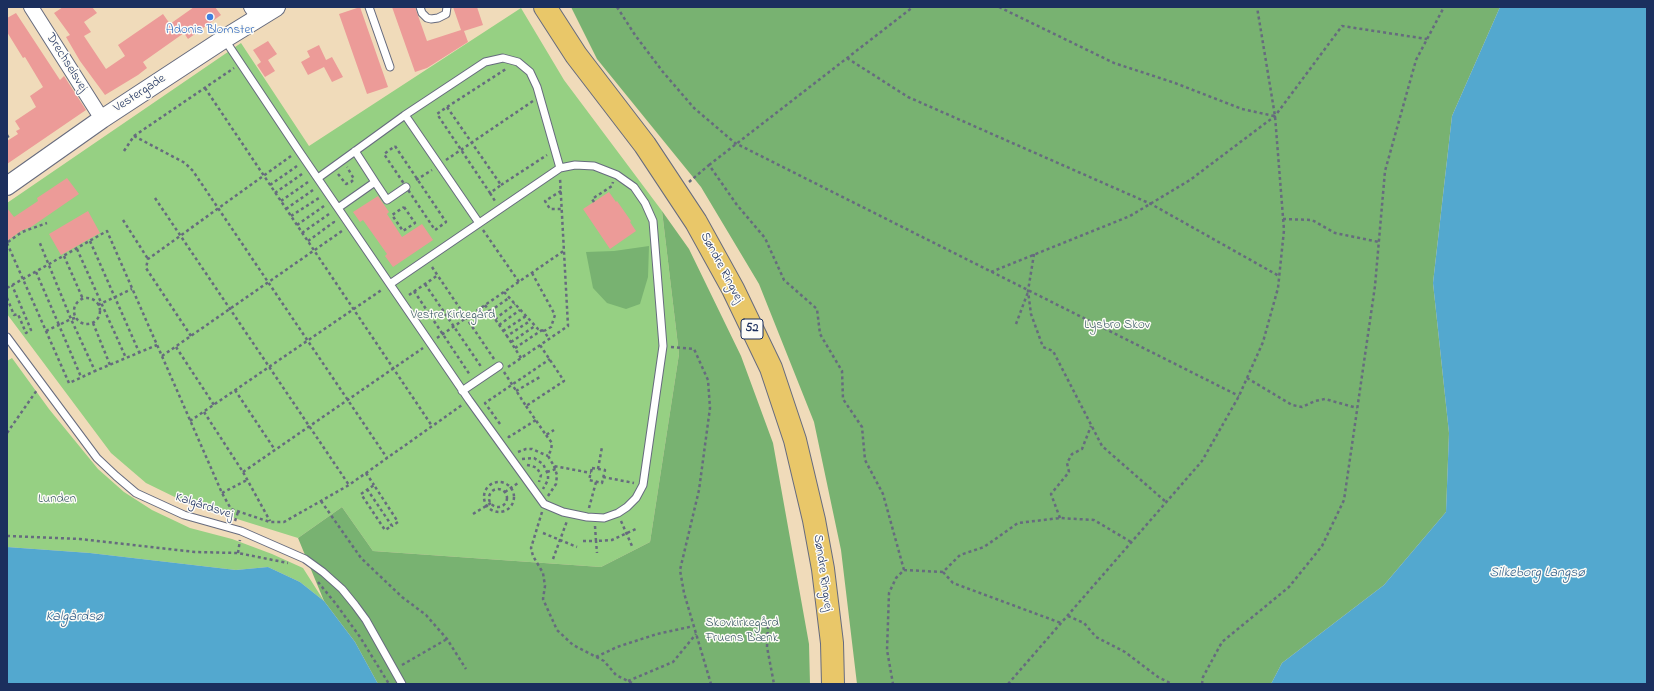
<!DOCTYPE html>
<meta charset="utf-8">
<style>
body{margin:0}
#map{position:relative;width:1654px;height:691px;overflow:hidden;background:#f0dbba;font-family:"Indie Flower",sans-serif}
canvas{display:block}
.frame{position:absolute;inset:0;border:8px solid #1b2f5e;pointer-events:none}
</style>
<div id="map">
<canvas width="1654" height="691"></canvas>
<div class="frame"></div>
</div>
<script>
const g = document.querySelector('canvas').getContext('2d');
g.lineJoin = 'round';
function fillPath(path, color) {
  g.fillStyle = color;
  g.fill(path, 'evenodd');
}
function toPath(rows) {
  const path = new Path2D();
  for (const r of rows) {
    if (r.length === 3) {
      path.moveTo(r[0] + r[2], r[1]);
      path.arc(r[0], r[1], r[2], 0, 2 * Math.PI);
      continue;
    }
    path.moveTo(r[0], r[1]);
    for (let i = 2; i < r.length; i += 2) path.lineTo(r[i], r[i + 1]);
  }
  return path;
}
function trace(path, color, width, dash) {
  g.strokeStyle = color;
  g.lineWidth = width;
  g.lineCap = dash ? 'butt' : 'round';
  g.setLineDash(dash || []);
  g.stroke(path);
}
function write(font, color, halo, rows, align = 'center') {
  g.font = font + ' "Indie Flower",sans-serif';
  g.lineWidth = 3;
  g.setLineDash([]);
  g.textBaseline = 'middle';
  g.strokeStyle = halo;
  g.fillStyle = color;
  for (const [text, x, y, turn = 0] of rows) {
    g.save();
    g.translate(x, y);
    g.rotate((+turn || 0) * Math.PI / 180);
    g.textAlign = isNaN(turn) ? turn : align;
    if (halo) g.strokeText(text, 0, 0);
    g.fillText(text, 0, 0);
    g.restore();
  }
}
fillPath(toPath([
 [521,8,564,80,662,211,679,354,650,542,601,567,373,551,342,507,298,538,189,504,146,483,111,453,7,314,7,203,241,43,309,146],
 [12,358,49,409,98,469,124,492,152,510,190,528,232,539,272,554,303,568,324,601,300,582,268,567,236,570,90,553,7,547,7,361]
]), '#96d083');
fillPath(toPath([
 [571,7,1500,7,1452,116,1433,283,1449,433,1446,512,1384,585,1282,663,1271,684,857,684,841,550,814,422,759,284,701,187,597,59],
 [662,211,689,249,741,356,773,443,809,644,810,684,378,684,355,642,324,601,298,538,342,507,373,551,601,567,650,542,679,354],
 [649,246,648,277,640,304,626,309,607,303,593,288,586,252,614,251]
]), '#78b271');
fillPath(toPath([
 [1500,7,1647,7,1647,684,1271,684,1282,663,1384,585,1446,512,1449,433,1433,283,1452,116],
 [7,547,90,553,236,570,268,567,300,582,324,601,355,642,378,684,7,684]
]), '#53a8cf');
fillPath(toPath([
 [63,7,92,7,97,13,84,22,91,32,84,36,106,69,125,56,118,45,163,14,170,24,194,7,215,7,221,15,188,39,184,33,143,62,147,68,138,75,105,95,80,61,66,37,70,35,54,13],
 [360,7,388,87,367,94,339,14],
 [392,7,415,7,427,41,461,30,453,7,477,7,483,25,464,31,468,42,427,68,415,72],
 [16,13,60,80,64,76,86,110,7,164,7,141,18,134,16,131,20,129,15,121,36,107,30,96,43,87,25,57,23,58,7,32,7,18],
 [268,41,277,54,268,60,275,71,265,77,257,65,261,62,253,50],
 [319,45,326,60,332,57,343,77,332,82,324,67,308,75,301,62,310,57,307,51],
 [67,178,79,194,31,227,21,231,7,241,7,208,14,217,38,201,37,198],
 [609,192,616,202,617,201,631,221,630,222,636,231,610,249,583,209],
 [378,196,389,212,387,214,402,237,422,224,433,240,393,267,385,256,387,254,363,220,360,222,353,212],
 [88,211,100,233,61,255,49,234]
]), '#ec9b98');
const service = toPath([
 [369,7,390,67],
 [420,7,422,13,427,18,431,19,438,18,446,14,447,7],
 [225,40,299,151,469,400,544,504,563,512,587,517,604,518,618,513,627,507,636,498,643,485,663,346,653,221,645,203,634,187,617,175,594,166,575,165,560,168,390,284],
 [405,115,479,223],
 [355,151,375,182],
 [318,178,405,115,485,62,503,58,518,62,530,72,537,87,560,168],
 [338,208,375,182,387,200,406,187],
 [7,337,97,458,116,476,136,493,184,515,241,531,305,559,323,572,342,589,355,605,366,620,402,684],
 [462,391,499,366]
]);
const minor = toPath([
 [31,7,102,119],
 [251,7,258,17]
]);
const tertiary = toPath([
 [7,186,102,119,224,39,276,7]
]);
const primary = toPath([
 [545,7,576,55,645,145,696,222,733,289,771,368,795,440,814,520,823,569,832,643,833,684]
]);
trace(service, '#666b7e', 9);
trace(minor, '#666b7e', 16);
trace(tertiary, '#666b7e', 20);
trace(primary, '#666b7e', 24);
trace(toPath([
 [617,7,635,35,663,72,694,108,735,143,1239,396],
 [999,7,1114,63,1175,83,1242,109,1274,116],
 [847,58,908,97,1151,204,1279,276],
 [205,88,432,426],
 [447,107,501,185,490,193,437,114,447,107,506,69],
 [7,135,10,140],
 [134,136,185,163,193,171,387,458],
 [395,146,446,222,435,230,384,154,395,146],
 [124,151,134,136,234,68],
 [446,160,533,101],
 [709,165,913,7],
 [338,174,346,184,351,182,354,179,347,167],
 [416,180,432,170],
 [689,182,709,165,737,205,765,238,784,280,817,309,820,334,842,371,843,399,862,427,865,460,883,494,904,570,896,578,889,593,887,650,893,684],
 [270,185,297,166],
 [501,185,547,155],
 [561,191,545,201,550,209,563,209],
 [275,193,302,174],
 [490,193,495,201],
 [155,198,349,485],
 [281,201,308,182],
 [594,202,592,199,612,186,613,182],
 [404,207,415,223,403,231,392,215,404,207],
 [286,209,313,190],
 [291,216,319,198],
 [1283,219,1312,220,1335,233,1379,242],
 [123,220,148,259],
 [297,225,324,206],
 [483,230,519,282],
 [302,233,329,214],
 [90,241,139,352],
 [308,241,334,222,333,220],
 [8,242,22,232,47,223],
 [7,243,69,383,95,371],
 [77,249,126,358],
 [1034,254,1028,291,1031,314,1043,347,1053,351,1102,446,1166,502],
 [64,256,83,299],
 [432,267,494,359],
 [36,272,59,325,71,319,39,241],
 [991,272,1130,216,1190,180,1275,116,1342,26,1427,39],
 [532,273,555,315,551,327,544,331,549,339],
 [425,284,482,368],
 [7,288,107,231,222,493,231,509,270,522,284,522,349,485,462,405],
 [414,291,470,375],
 [504,292,538,329,544,331],
 [409,295,438,275],
 [87,311,13],
 [7,298,14,315,18,314,26,333,31,330,12,285],
 [98,305,132,289],
 [485,305,507,336],
 [490,311,509,298],
 [75,318,71,319,95,371,157,345],
 [495,319,515,304],
 [93,323,110,365],
 [1016,324,1028,292],
 [499,325,520,310],
 [46,331,59,325,81,377],
 [503,331,526,316],
 [191,336,146,268,148,259,291,156],
 [437,338,565,250],
 [511,342,535,326],
 [176,347,214,405],
 [671,347,694,349,708,380,710,408,699,490,680,570,684,593,711,684],
 [515,348,542,330],
 [162,356,342,231],
 [521,358,507,336,530,321],
 [508,367,568,326,560,178],
 [504,372,526,406,564,381,540,345],
 [1247,378,1292,405,1302,407,1315,401,1325,399,1357,408],
 [235,390,275,450],
 [516,391,540,377],
 [526,406,546,435,554,430],
 [204,412,243,472,270,521],
 [190,421,383,289],
 [500,424,485,403,550,359],
 [7,433,37,390],
 [546,435,552,443,551,450,548,456,554,466,591,473],
 [508,436,509,437,536,420],
 [518,452,526,449,532,449,548,456],
 [522,459,534,458,543,464,548,474,548,480,543,489],
 [527,465,532,466,537,468,541,475,539,482],
 [592,468,605,470,602,483,589,480,592,468],
 [598,469,602,447],
 [243,472,423,348],
 [547,472,556,469],
 [366,473,374,485],
 [603,477,634,483],
 [499,497,15],
 [367,489,392,526,385,530,361,494,374,485,398,522,392,526],
 [498,498,9],
 [505,492,518,483],
 [222,493,247,480],
 [548,496,556,484,557,475,554,466],
 [321,501,361,558,402,597,426,615,447,639,466,669],
 [589,508,596,482],
 [542,512,531,548,533,556,543,573,545,586,543,599,557,630,573,645,604,661,616,675,634,684],
 [473,514,491,503],
 [1060,518,1051,494,1069,472,1067,463,1072,454,1082,449,1091,426],
 [235,521,238,512],
 [621,521,632,546],
 [595,526,596,541,612,540,638,528],
 [543,533,577,547],
 [7,536,80,539,195,552,238,553,288,563],
 [583,541,596,541,597,553],
 [238,553,240,540],
 [553,559,567,521],
 [904,570,943,572,960,555,984,547,1018,523,1060,518,1094,520,1131,542],
 [943,572,953,583,1061,623],
 [318,582,336,604,360,637,389,684],
 [1068,616,1084,623,1096,637,1125,652,1158,677,1172,684],
 [768,626,767,647,774,684],
 [596,657,617,647,657,634,694,626],
 [402,665,447,639],
 [628,681,673,662,696,634],
 [1008,684,1202,461,1239,396,1263,342,1278,288,1284,230,1275,116,1257,7],
 [1202,684,1203,677,1222,642,1289,587,1322,546,1344,500,1375,286,1385,171,1416,60,1444,7]
]), '#666b7e', 2.5, [3, 3]);
trace(service, '#fff', 7);
trace(minor, '#fff', 14);
trace(tertiary, '#fff', 18);
trace(primary, '#e9c769', 22);
for (const [x, y, r, color] of [
 [210,17,4,"#3f7fe0"]
]) {
  const dot = new Path2D();
  dot.arc(x, y, r, 0, 2 * Math.PI);
  g.fillStyle = color;
  g.fill(dot);
  trace(dot, '#fdfcf7', 1.5);
}
for (const [x, y, w] of [
 [752,329,22]
]) {
  const box = new Path2D();
  box.roundRect(x - w / 2, y - 10, w, 20, 3);
  g.fillStyle = '#fdfcf7';
  g.fill(box);
  trace(box, '#1b2f5e', 1);
}
write('bold 12px', '#1b2f5e', null, [
 ["52",752,329]
]);
write('13px', '#366cbe', '#fdfcf7', [
 ["Adonis Blomster",210,31]
]);
write('13px', '#1b2f5e', '#fdfcf7', [
 ["Drechselsvej",66,63,58],
 ["Vestergade",140,94,-33],
 ["Søndre Ringvej",721,268,62],
 ["Kalgårdsvej",204,507,18],
 ["Søndre Ringvej",822,573,82]
]);
write('13px', '#405f69', '#fdfcf7', [
 ["Vestre Kirkegård",453,316],
 ["Lysbro Skov",1117,326],
 ["Lunden",57,500],
 ["Skovkirkegård",742,624],
 ["Fruens Bænk",742,639]
]);
write('italic 14px', '#315f8b', '#fdfcf7', [
 ["Silkeborg Langsø",1537,574],
 ["Kalgårdsø",74,618]
]);
</script>
